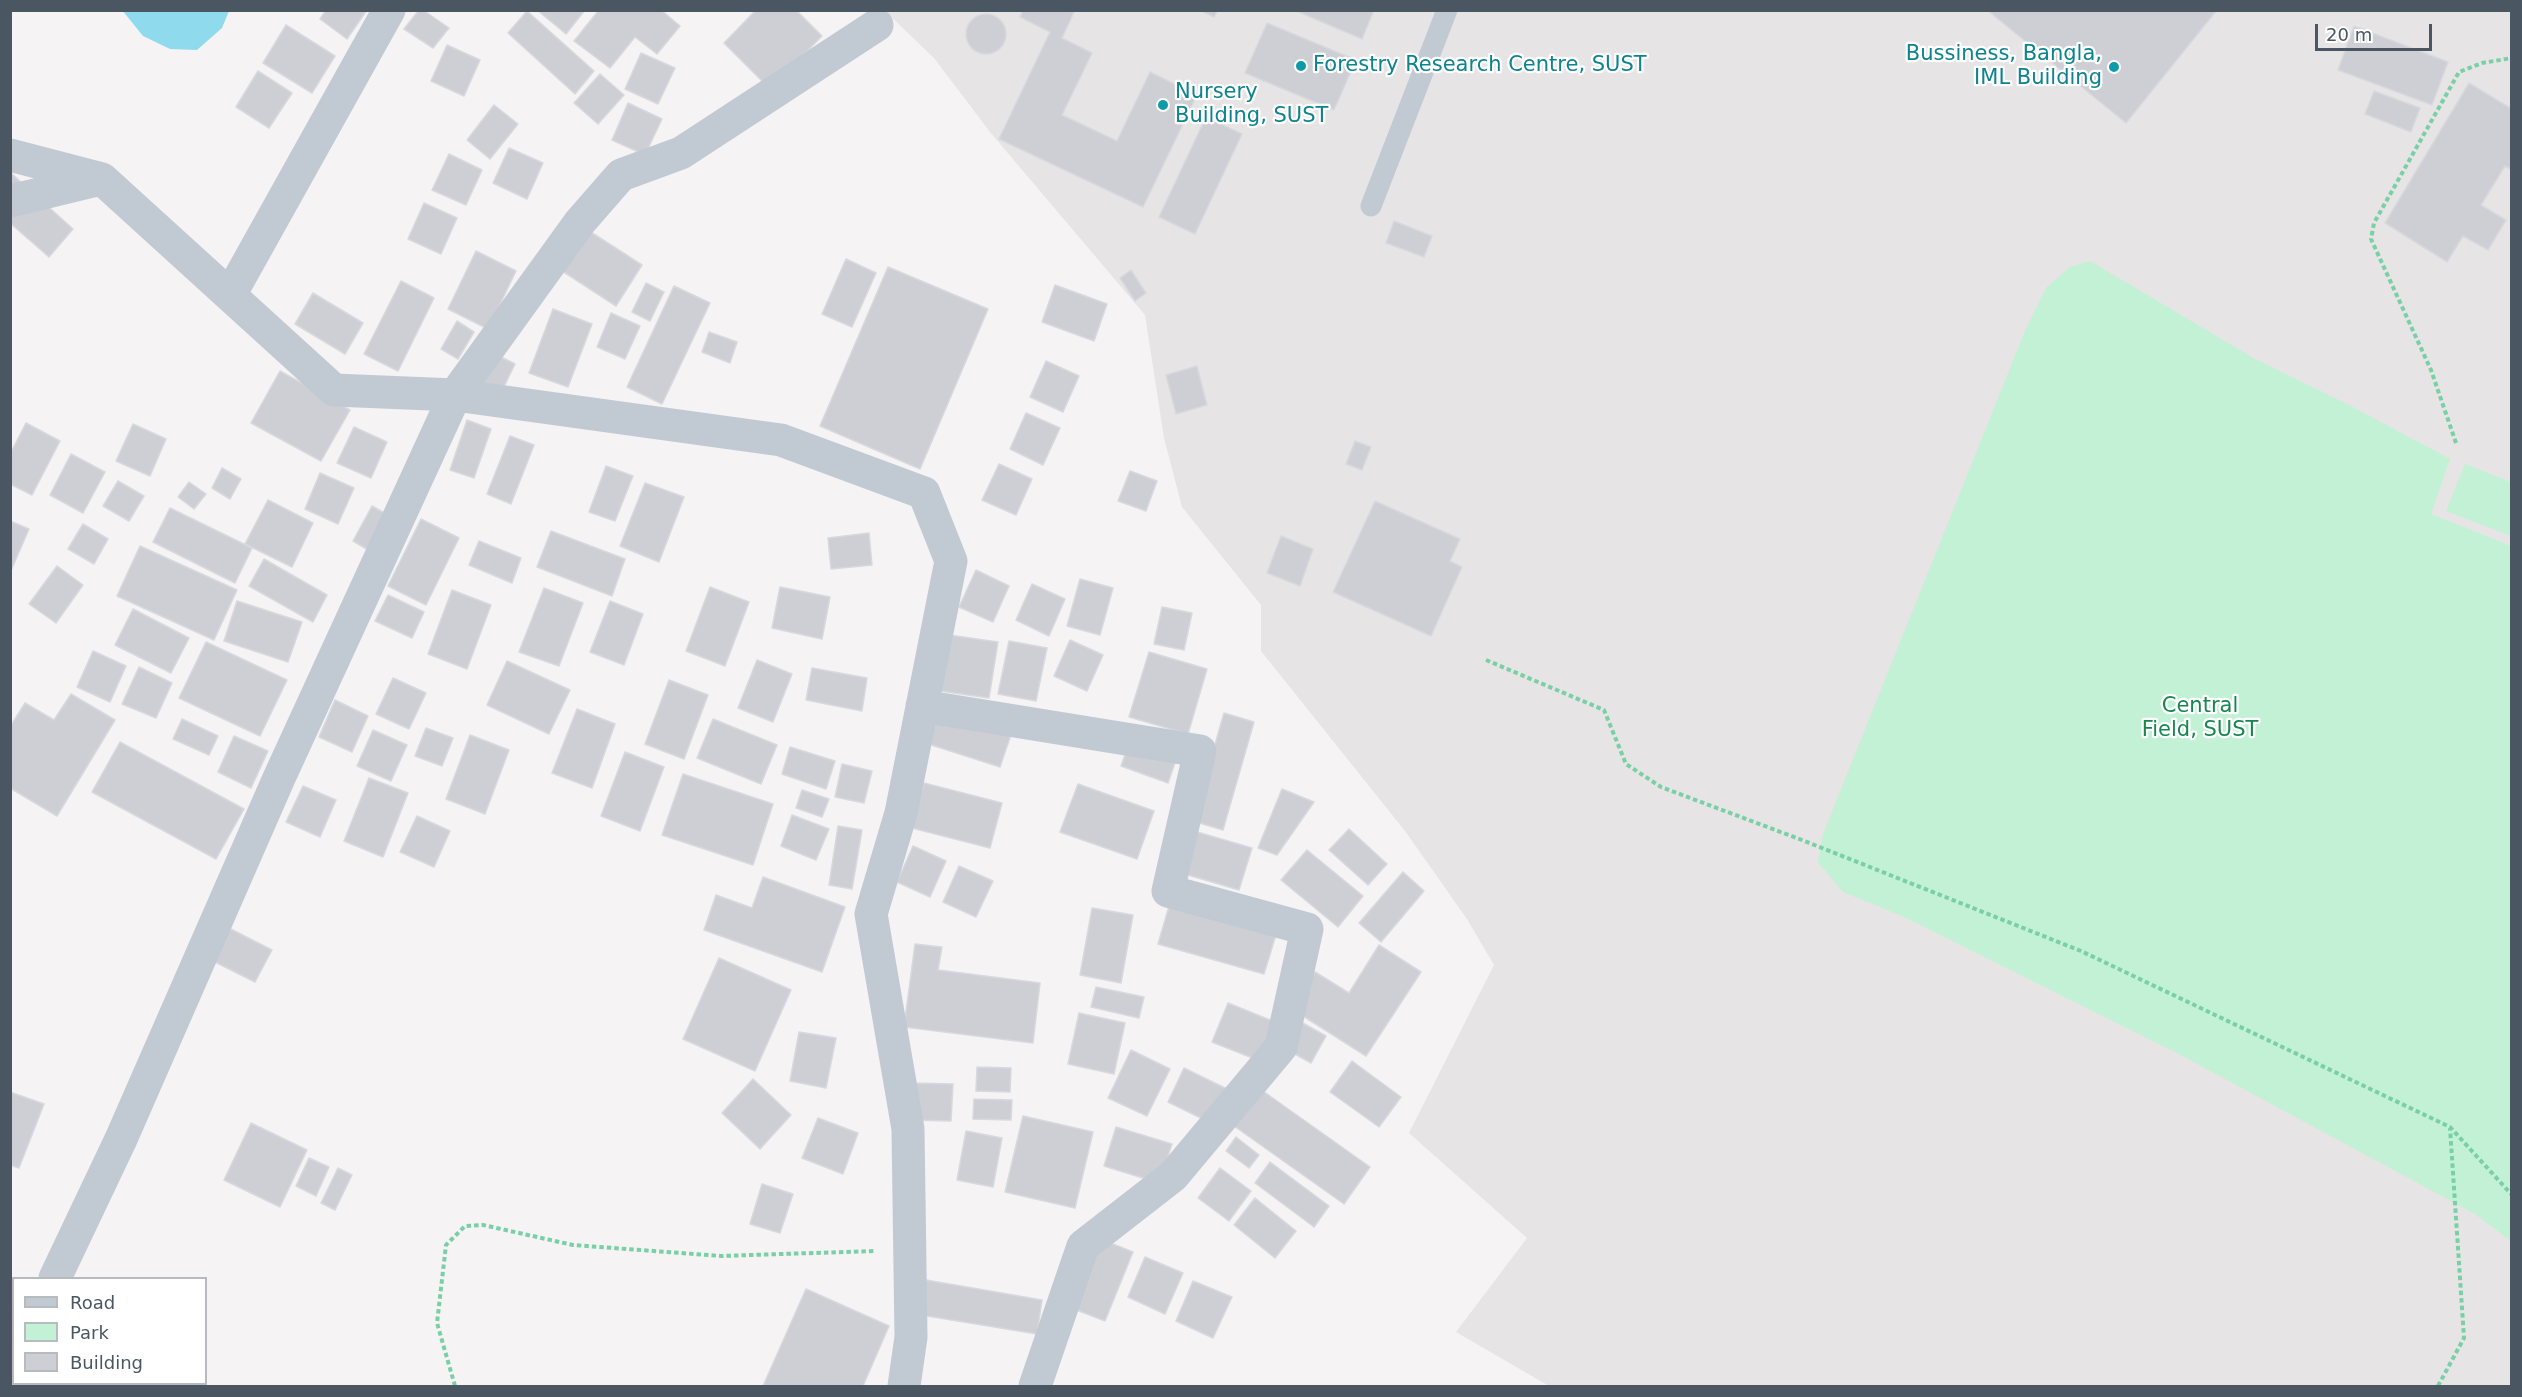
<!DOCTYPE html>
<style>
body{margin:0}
#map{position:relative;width:2522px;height:1397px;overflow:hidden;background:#f5f3f3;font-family:"DejaVu Sans",sans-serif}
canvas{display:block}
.frame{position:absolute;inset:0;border:12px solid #4a5661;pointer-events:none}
.legend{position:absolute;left:12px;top:1277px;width:195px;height:108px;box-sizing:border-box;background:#fff;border:2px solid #b7bbc0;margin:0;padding:8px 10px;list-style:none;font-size:18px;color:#4a5661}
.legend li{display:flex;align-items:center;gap:12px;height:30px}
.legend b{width:30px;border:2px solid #b7bbc0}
.scale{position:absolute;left:2315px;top:24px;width:117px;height:27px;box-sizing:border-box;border:3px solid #4a5661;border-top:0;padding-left:8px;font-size:18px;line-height:21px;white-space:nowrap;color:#4a5661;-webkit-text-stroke:4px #fff;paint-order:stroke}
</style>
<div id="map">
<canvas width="2522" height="1397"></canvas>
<div class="frame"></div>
<ul class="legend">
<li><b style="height:8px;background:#c1cad2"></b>Road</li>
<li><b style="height:16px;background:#c3f1d5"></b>Park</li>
<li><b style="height:16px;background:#cdcfd5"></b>Building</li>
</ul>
<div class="scale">20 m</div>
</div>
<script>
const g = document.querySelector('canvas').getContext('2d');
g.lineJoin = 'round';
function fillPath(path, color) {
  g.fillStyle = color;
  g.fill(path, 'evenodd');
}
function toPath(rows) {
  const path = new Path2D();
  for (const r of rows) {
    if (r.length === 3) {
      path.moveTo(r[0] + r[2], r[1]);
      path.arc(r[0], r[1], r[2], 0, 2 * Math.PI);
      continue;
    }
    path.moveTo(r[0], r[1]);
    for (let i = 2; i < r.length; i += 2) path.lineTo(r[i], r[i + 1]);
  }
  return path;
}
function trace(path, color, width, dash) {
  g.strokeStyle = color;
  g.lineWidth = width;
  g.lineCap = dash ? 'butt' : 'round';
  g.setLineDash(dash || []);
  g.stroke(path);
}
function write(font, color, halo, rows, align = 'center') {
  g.font = font + ' "DejaVu Sans",sans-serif';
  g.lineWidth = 4.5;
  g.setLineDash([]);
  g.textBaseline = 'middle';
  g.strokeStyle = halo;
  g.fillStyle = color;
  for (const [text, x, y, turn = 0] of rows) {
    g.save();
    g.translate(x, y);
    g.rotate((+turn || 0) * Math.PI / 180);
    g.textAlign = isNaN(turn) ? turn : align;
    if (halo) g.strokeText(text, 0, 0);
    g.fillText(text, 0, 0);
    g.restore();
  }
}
fillPath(toPath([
 [885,11,2511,11,2511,1386,1549,1386,1456,1332,1527,1238,1409,1133,1494,965,1467,919,1405,831,1261,651,1261,605,1182,507,1164,438,1145,315,990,132,934,58]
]), '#e6e4e5');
fillPath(toPath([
 [2090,261,2255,359,2347,404,2450,459,2431,514,2511,546,2511,1241,2475,1214,2177,1053,1902,916,1843,892,1818,862,1823,834,2025,331,2046,288,2070,267],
 [2465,464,2511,482,2511,536,2446,511]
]), '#c3f1d5');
fillPath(toPath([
 [122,10,229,10,229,11,222,28,197,50,170,49,143,36]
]), '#90daee');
const building = toPath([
 [326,10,367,10,347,39,320,19,326,10],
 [419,10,423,10,449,28,433,48,404,29,419,10],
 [537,10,585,10,566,34,537,10],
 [599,10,661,10,680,26,657,54,635,37,610,68,574,41,599,10],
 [756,10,796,10,822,36,770,89,724,43,756,10],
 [1023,10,1075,10,1062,38,1092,53,1062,115,1117,141,1150,72,1197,95,1143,207,999,139,1050,32,1020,17,1023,10],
 [1199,10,1218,10,1214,17,1199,10],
 [1294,10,1374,10,1362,39,1294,10],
 [1987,10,2217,10,2126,123,1987,10],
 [527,11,594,71,575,94,508,33,527,11],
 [986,34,20],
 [1267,23,1356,60,1334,110,1245,73,1267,23],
 [286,25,335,56,312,93,263,63,286,25],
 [2354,26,2448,62,2432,105,2338,70,2354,26],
 [447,45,480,60,464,96,431,81,447,45],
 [641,53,675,68,658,104,625,89,641,53],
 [258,71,292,93,269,128,236,107,258,71],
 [600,74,624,95,598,124,574,103,600,74],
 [2469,83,2512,109,2512,170,2505,166,2481,205,2506,220,2488,250,2463,236,2447,262,2385,223,2469,83],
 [2374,91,2420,108,2411,132,2365,114,2374,91],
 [628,103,662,119,645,155,612,140,628,103],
 [494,105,518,124,490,159,467,140,494,105],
 [1206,117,1242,134,1195,234,1159,217,1206,117],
 [509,148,543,163,527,199,493,183,509,148],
 [449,154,482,170,466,205,432,190,449,154],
 [11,173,73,229,49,257,10,223,11,173],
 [424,203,457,218,441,254,408,239,424,203],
 [1394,221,1432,236,1424,257,1386,243,1394,221],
 [583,227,642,265,616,306,556,267,583,227],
 [476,251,516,271,488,329,448,309,476,251],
 [846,259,876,273,852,327,822,314,846,259],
 [888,267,988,309,920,469,820,426,888,267],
 [1131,270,1146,293,1135,301,1120,278,1131,270],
 [401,281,434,298,398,371,364,354,401,281],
 [646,283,664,292,650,321,632,312,646,283],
 [1055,285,1107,304,1094,341,1042,322,1055,285],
 [674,286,710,303,662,404,627,387,674,286],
 [313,293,363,323,345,354,295,324,313,293],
 [553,309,592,324,568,387,529,373,553,309],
 [611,313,640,326,625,359,597,347,611,313],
 [457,321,474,332,458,359,441,349,457,321],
 [709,332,737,342,730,363,702,352,709,332],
 [493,353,515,364,499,397,476,385,493,353],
 [1046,361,1079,376,1063,412,1030,397,1046,361],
 [1197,366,1207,405,1176,414,1166,375,1197,366],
 [280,371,350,410,321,461,251,423,280,371],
 [1026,413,1060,428,1043,465,1010,449,1026,413],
 [467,420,491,429,474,478,450,470,467,420],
 [26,423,60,441,32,495,10,484,10,454,26,423],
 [133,424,166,439,150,476,116,461,133,424],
 [354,427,387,442,371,478,337,463,354,427],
 [510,436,534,445,511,504,487,494,510,436],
 [1355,441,1371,447,1362,470,1346,464,1355,441],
 [71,454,105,472,83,513,50,495,71,454],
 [999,464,1032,479,1016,515,982,500,999,464],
 [606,466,633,476,615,521,589,512,606,466],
 [222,468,241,479,230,499,212,488,222,468],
 [1130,471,1157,481,1146,511,1118,501,1130,471],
 [320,473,354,488,338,524,305,509,320,473],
 [118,481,144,496,129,521,103,506,118,481],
 [189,482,206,494,194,509,178,497,189,482],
 [645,483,684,497,659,562,620,546,645,483],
 [268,500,313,523,292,567,245,544,268,500],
 [1375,501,1460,539,1450,561,1462,567,1431,636,1333,592,1375,501],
 [372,506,402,523,382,558,353,541,372,506],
 [170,508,252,548,235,583,153,542,170,508],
 [421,519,459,538,426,605,388,586,421,519],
 [10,521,29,529,10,573,10,521],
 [83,524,108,539,94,564,68,549,83,524],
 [551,531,625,559,612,596,537,567,551,531],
 [869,533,872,565,831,569,828,538,869,533],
 [1281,536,1313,549,1300,586,1267,573,1281,536],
 [479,541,521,558,512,583,469,565,479,541],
 [140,546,237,590,214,640,117,596,140,546],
 [264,559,327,595,313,622,249,586,264,559],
 [57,566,83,585,56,623,29,604,57,566],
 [976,570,1009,586,993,622,959,607,976,570],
 [1080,579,1113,588,1100,635,1067,626,1080,579],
 [1032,584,1065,599,1049,636,1016,620,1032,584],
 [710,587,749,602,725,666,686,651,710,587],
 [780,587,830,597,822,639,772,628,780,587],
 [544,588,583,603,559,666,519,652,544,588],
 [452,590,491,605,467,669,428,654,452,590],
 [388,595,424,612,412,638,375,621,388,595],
 [237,601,302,622,288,662,224,641,237,601],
 [610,601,643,614,624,665,590,652,610,601],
 [1162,607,1192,613,1184,650,1154,644,1162,607],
 [133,609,189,638,171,673,115,645,133,609],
 [935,633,998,642,989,698,926,689,935,633],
 [1070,640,1103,655,1087,691,1054,676,1070,640],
 [1009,641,1047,648,1036,701,998,694,1009,641],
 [206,642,287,680,260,736,179,698,206,642],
 [93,651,126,666,110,702,77,687,93,651],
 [1149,652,1207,669,1188,734,1129,717,1149,652],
 [757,660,792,674,773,722,738,708,757,660],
 [507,661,570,690,549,734,487,705,507,661],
 [139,667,172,683,156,718,122,704,139,667],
 [812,668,867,678,862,711,806,700,812,668],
 [393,678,426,693,409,729,376,714,393,678],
 [669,680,708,695,684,759,645,744,669,680],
 [71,694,115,720,57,816,10,788,10,727,25,703,54,720,71,694],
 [927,698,1014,726,1000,767,913,739,927,698],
 [335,700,368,716,352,752,319,737,335,700],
 [577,709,615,724,592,788,552,773,577,709],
 [1224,713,1254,722,1223,830,1193,821,1224,713],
 [182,719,218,736,209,755,173,739,182,719],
 [713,719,777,745,761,784,697,758,713,719],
 [426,728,453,738,442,766,415,756,426,728],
 [373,730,407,745,391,781,357,766,373,730],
 [470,735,509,750,485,814,446,799,470,735],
 [234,736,268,751,251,788,218,772,234,736],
 [1130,741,1177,757,1168,783,1121,766,1130,741],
 [120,742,244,809,216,859,92,792,120,742],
 [790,747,835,761,826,789,782,774,790,747],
 [625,752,664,767,640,831,601,816,625,752],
 [842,764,872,771,864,803,835,797,842,764],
 [683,774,773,804,753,865,662,835,683,774],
 [369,778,408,793,383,857,344,841,369,778],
 [924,783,1002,803,990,848,912,828,924,783],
 [1078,784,1154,811,1137,859,1060,832,1078,784],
 [303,786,336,800,320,837,286,822,303,786],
 [1282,789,1314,802,1277,855,1258,848,1282,789],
 [802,790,829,799,822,817,796,808,802,790],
 [792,815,829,829,816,860,781,846,792,815],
 [417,816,450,831,434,867,400,852,417,816],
 [838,826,862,830,852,889,829,885,838,826],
 [1180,827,1252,848,1239,890,1168,869,1180,827],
 [1349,829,1387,864,1368,885,1329,850,1349,829],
 [913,846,946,861,930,897,897,882,913,846],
 [1307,850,1363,896,1338,927,1281,880,1307,850],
 [959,866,993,881,976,917,943,902,959,866],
 [1403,872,1424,891,1381,942,1359,923,1403,872],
 [763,877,845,907,822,972,704,930,716,895,752,908,763,877],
 [1172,896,1279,925,1264,974,1158,944,1172,896],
 [1092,908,1133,915,1121,983,1080,975,1092,908],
 [215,921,272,950,255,982,199,954,215,921],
 [915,944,942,947,938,970,1040,983,1033,1043,904,1027,915,944],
 [1379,945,1421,972,1366,1056,1292,1009,1315,972,1349,993,1379,945],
 [719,958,791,990,755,1071,683,1039,719,958],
 [1096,987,1144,997,1139,1018,1091,1007,1096,987],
 [1228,1003,1275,1022,1260,1061,1212,1042,1228,1003],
 [1079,1013,1125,1023,1114,1074,1068,1064,1079,1013],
 [1292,1017,1326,1036,1311,1063,1277,1044,1292,1017],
 [799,1032,836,1038,826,1088,790,1081,799,1032],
 [1131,1050,1170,1069,1147,1116,1108,1098,1131,1050],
 [1352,1061,1401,1097,1379,1127,1330,1092,1352,1061],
 [977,1067,1011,1068,1010,1092,976,1091,977,1067],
 [1184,1068,1227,1089,1211,1123,1168,1102,1184,1068],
 [753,1079,791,1115,760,1149,722,1113,753,1079],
 [912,1083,953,1084,951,1121,911,1120,912,1083],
 [1253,1084,1370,1167,1344,1204,1227,1121,1253,1084],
 [10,1092,44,1104,19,1168,10,1165,10,1092],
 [974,1099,1012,1100,1011,1120,973,1119,974,1099],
 [1023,1116,1093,1132,1075,1208,1005,1192,1023,1116],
 [818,1118,858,1133,843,1174,802,1158,818,1118],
 [251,1123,307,1150,280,1207,224,1180,251,1123],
 [1116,1127,1172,1144,1159,1183,1104,1166,1116,1127],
 [966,1131,1002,1138,993,1187,957,1180,966,1131],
 [1236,1137,1259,1155,1249,1168,1226,1151,1236,1137],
 [309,1158,329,1167,316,1196,296,1186,309,1158],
 [1270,1162,1329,1206,1314,1227,1255,1183,1270,1162],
 [338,1168,352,1175,335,1210,321,1203,338,1168],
 [1220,1168,1251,1191,1229,1221,1198,1198,1220,1168],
 [762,1184,793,1194,780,1233,750,1224,762,1184],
 [1255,1198,1296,1231,1275,1258,1234,1225,1255,1198],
 [1088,1234,1133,1252,1105,1321,1061,1304,1088,1234],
 [1145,1257,1183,1273,1165,1314,1128,1297,1145,1257],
 [926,1280,1042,1300,1037,1334,921,1315,926,1280],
 [1193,1281,1232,1297,1213,1338,1176,1321,1193,1281],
 [806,1289,889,1326,863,1386,763,1386,806,1289]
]);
fillPath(building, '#cdcfd5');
trace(building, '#d7d9de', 1.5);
trace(toPath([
 [2456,443,2431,370,2371,239,2374,223,2459,72,2482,63,2512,58],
 [1486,660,1604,710,1626,764,1661,787,1802,840,2081,951,2450,1127,2512,1195],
 [455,1386,437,1323,446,1245,465,1226,483,1225,573,1245,721,1256,874,1251],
 [2438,1386,2464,1338,2450,1128]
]), '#7ad0a6', 4, [4.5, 3]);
trace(toPath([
 [1371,206,1447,10]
]), '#c1cad2', 21);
trace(toPath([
 [10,155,102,179,334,390,455,395,781,440,924,493,951,561,901,813,871,914,908,1129,911,1337,904,1386],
 [10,201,97,180],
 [230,295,389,10],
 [922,706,1200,751,1168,891,1307,929,1281,1047,1173,1176,1083,1246,1035,1386],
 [55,1278,121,1139,279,778,455,395,580,222,621,175,681,153,877,25],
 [10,1372,14,1366]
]), '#c1cad2', 33);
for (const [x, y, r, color] of [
 [1301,66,6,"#0f9aa8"],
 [2114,67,6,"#0f9aa8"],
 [1163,105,6,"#0f9aa8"]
]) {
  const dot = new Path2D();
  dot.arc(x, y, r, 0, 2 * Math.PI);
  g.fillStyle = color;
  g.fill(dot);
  trace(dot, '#fff', 2);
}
write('21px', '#0d838f', '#fff', [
 ["Bussiness, Bangla,",2102,55,"right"],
 ["IML Building",2102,79,"right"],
 ["Forestry Research Centre, SUST",1313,66],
 ["Nursery",1175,93],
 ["Building, SUST",1175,117]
], 'left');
write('21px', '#17864f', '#fff', [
 ["Central",2200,707],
 ["Field, SUST",2200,731]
]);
</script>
